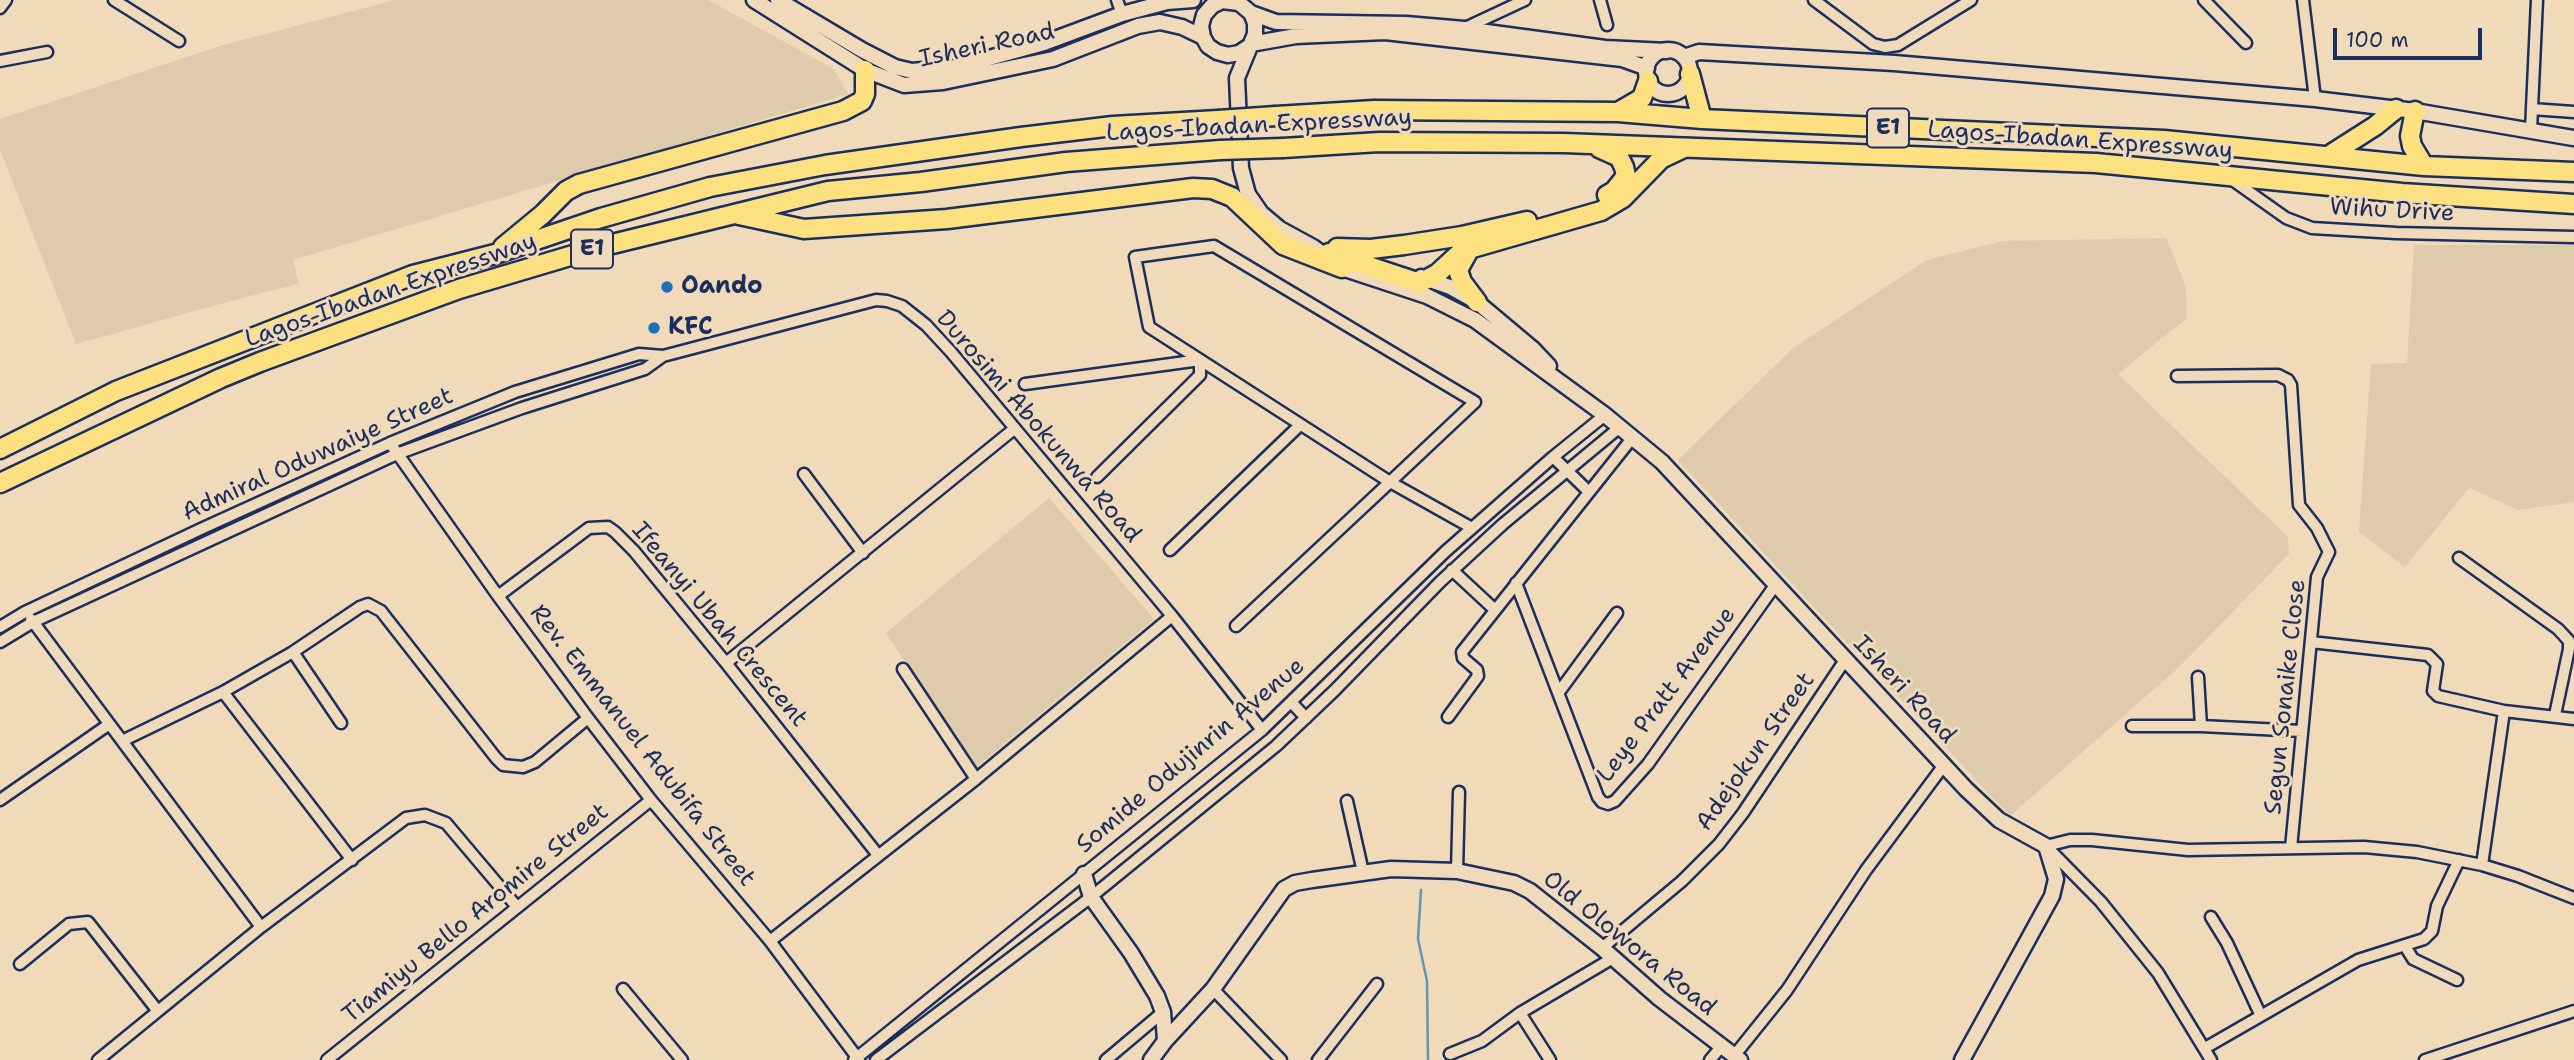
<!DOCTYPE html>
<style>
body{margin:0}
#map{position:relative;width:2574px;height:1060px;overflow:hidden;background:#f0dab9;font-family:"Shantell Sans",sans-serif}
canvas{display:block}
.scale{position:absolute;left:2333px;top:28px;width:149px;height:32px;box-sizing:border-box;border:4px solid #1b2f5e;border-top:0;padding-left:9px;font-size:21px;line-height:24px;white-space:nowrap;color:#1b2f5e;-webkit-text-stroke:5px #f0dab9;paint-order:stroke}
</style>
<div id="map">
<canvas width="2574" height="1060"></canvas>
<div class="scale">100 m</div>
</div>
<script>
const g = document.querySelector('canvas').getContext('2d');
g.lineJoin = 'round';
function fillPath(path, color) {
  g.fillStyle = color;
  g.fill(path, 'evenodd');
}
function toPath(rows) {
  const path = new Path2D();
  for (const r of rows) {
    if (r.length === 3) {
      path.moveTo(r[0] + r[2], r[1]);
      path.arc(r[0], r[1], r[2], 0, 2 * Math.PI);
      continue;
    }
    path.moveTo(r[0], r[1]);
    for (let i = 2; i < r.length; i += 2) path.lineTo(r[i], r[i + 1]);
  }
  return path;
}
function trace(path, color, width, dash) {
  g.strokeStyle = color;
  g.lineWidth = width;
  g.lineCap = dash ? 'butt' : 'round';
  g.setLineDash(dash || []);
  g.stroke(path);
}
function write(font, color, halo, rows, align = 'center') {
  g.font = font + ' "Shantell Sans",sans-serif';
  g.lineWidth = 6;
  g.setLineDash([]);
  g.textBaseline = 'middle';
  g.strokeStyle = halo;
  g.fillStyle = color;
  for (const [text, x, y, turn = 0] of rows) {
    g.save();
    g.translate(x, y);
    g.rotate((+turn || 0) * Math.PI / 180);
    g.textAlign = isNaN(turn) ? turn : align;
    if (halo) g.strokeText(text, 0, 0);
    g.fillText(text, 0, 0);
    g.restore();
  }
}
fillPath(toPath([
 [395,0,708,0,834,69,848,94,293,260,299,284,253,295,76,344,0,150,0,119,223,45],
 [2166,238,2186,287,2187,318,2118,374,2288,537,2289,554,2178,668,2010,816,1874,671,1875,662,1858,642,1848,644,1678,460,1793,348,1927,260,2003,241],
 [2414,245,2574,245,2574,502,2518,510,2469,488,2405,567,2359,532,2371,364,2407,363],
 [1049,498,1154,619,974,769,886,633]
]), '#decbac');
trace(toPath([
 [1421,890,1418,939,1427,981,1428,1060]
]), '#5f96b4', 2.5);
const street = toPath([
 [114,0,179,41],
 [1117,0,1122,14],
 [1600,0,1607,25],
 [1814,0,1873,44,1885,47,1898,45,1971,0],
 [2204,0,2246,43],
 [2303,0,2315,99],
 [0,8,6,0],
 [1465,28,1525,0],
 [0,61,47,52],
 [2532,109,2574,112],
 [2531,130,2537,0],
 [2231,179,2286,218,2312,228,2396,233,2574,237],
 [2177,376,2278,375,2288,380,2291,385,2299,505,2317,528,2329,552,2317,577,2291,848],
 [1025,384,1200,360,1200,375,1097,477],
 [390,443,498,596,588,718,651,800,770,941,859,1060],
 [1553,457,1588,491],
 [804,474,863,553],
 [1170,550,1300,425],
 [2459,558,2558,629,2569,641,2569,649,2555,715],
 [1452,570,1494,609],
 [1516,583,1598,797,1602,802,1608,804,1615,801,1648,764,1776,584],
 [498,596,589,528,608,527,615,532,634,551,726,663,878,855],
 [31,619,261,927],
 [1236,626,1390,482,1475,402,1214,246,1135,257,1149,327,1390,482,1472,528],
 [0,627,25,612,203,528,390,443,515,392,639,354,663,356],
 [0,642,33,622,397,454,522,408,645,369,663,356,876,300,887,301,902,306,926,325,951,352,1172,616,1262,730],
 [2311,642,2428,655,2437,664,2433,691,2438,696,2504,711,2574,719],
 [293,652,341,723],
 [726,663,1014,429],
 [903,669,976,779],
 [2198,677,2201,726],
 [223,692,352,860],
 [1559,692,1617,613],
 [1292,703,1306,718],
 [1448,717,1478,676,1477,670,1463,658,1462,652,1633,437],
 [2132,726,2201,726,2302,731],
 [122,741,223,692,293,652,360,607,368,604,381,611,496,758,503,765,523,767,535,762,588,718],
 [0,800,108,725],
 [1347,801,1363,872],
 [2482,865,2504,711],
 [1457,871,1459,792],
 [2211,917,2227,943,2260,1014],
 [770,941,976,779,1172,616],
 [2405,946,2413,959,2457,980],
 [1602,948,1682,881,1719,844,1743,813,1845,660],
 [20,964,69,924,88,922,157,1010],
 [623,989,682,1060],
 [1213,989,1281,1060],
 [1520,1013,1550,1060],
 [2205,1048,2358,960,2424,939,2432,931,2437,906,2459,860],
 [1450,1054,1482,1041,1520,1013,1613,958],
 [1734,1056,1787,990,1866,870,1944,765],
 [98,1060,261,927,406,818,425,815,446,823,517,907],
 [327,1060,651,800],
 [854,1060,1262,730,1446,551,1553,457,1605,415],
 [876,1060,1091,897,1276,746,1335,690,1440,582,1503,524,1620,427],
 [1106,1060,1163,1012],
 [1318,1060,1377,984],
 [1710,1060,1721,1047],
 [2211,1060,2158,973,2101,902,2046,846,2070,840,2092,840,2188,850,2364,847,2417,852,2482,865,2518,876,2574,898],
 [2425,1060,2574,1011]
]);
const secondary = toPath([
 [754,0,865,70,904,85,943,82,1053,59,1138,26,1160,22,1182,27,1203,37],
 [778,0,862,50,895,67,912,71,956,67,1044,43,1122,14,1167,2,1193,0],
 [1251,13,1276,22,1406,24,1464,29,1605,48,1667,51],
 [1251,44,1296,36,1385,32,1622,59,1647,68],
 [1248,47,1239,53,1228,55,1217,52,1208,46,1203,37,1201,26,1204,15,1212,6,1222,1,1239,3,1251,13,1255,23,1255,34,1237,78,1241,168,1248,194,1261,213,1280,229,1313,247,1342,268,1427,296,1475,320,1605,415,1662,462,1966,789,1999,820,2046,846,2056,879,2052,896,1962,1060],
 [1668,72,22],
 [1684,57,1699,52,1894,63,2315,99,2415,111,2573,138],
 [1421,277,1450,287,1477,302,1533,349,1549,366],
 [1084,874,1091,897,1131,953,1157,996,1163,1012,1165,1041],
 [1151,1060,1165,1041,1213,989,1284,889,1295,883,1312,880,1391,869,1457,871,1514,883,1530,891,1602,948,1660,999,1740,1060]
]);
const highway = toPath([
 [1690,74,1702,119],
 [2415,111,2410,136,2412,146,2424,166],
 [1618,112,1642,98,1648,81],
 [1276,116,1374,110,1618,112,1702,119,2164,140,2424,166,2574,172],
 [1283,148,1379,142,1564,143,2096,163,2402,193,2574,204],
 [1599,148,1619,157,1624,167,1626,176,1614,191,1607,195],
 [2328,156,2375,126,2396,109],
 [739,215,804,229,947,219,1193,188,1212,189,1232,197,1283,245,1342,268],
 [503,247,543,214,566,191,579,184,843,111,862,101,865,94,865,70],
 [1337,248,1371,249,1404,245,1462,236,1527,221],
 [1468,252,1458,270,1462,282,1477,302],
 [1329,253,1420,283,1438,273,1462,251,1601,211,1623,198,1661,159,1684,148],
 [0,449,116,391,413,275,495,254,601,218,710,187,825,165,1021,137,1113,126,1218,120],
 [0,483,221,378,260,362,459,289,600,247,828,191,921,182,1066,162,1220,150]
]);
trace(street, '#1b2f5e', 15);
trace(secondary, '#1b2f5e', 19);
trace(highway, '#1b2f5e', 23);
trace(street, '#f0dab9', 10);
trace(secondary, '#f0dab9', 14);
trace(highway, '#fde080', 18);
const highwayBridge = toPath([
 [1218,120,1276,116],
 [1220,150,1283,148]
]);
trace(highwayBridge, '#1b2f5e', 23, []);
trace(highwayBridge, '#fde080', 18);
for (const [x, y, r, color] of [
 [667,287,7,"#1f6fb2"],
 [654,328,7,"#1f6fb2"]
]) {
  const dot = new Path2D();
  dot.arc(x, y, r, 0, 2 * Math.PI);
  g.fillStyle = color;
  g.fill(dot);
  trace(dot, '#f0dab9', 2.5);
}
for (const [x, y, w] of [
 [1888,128,42],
 [592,249,42]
]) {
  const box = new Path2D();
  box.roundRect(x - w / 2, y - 19.5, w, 39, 5);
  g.fillStyle = '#f0dab9';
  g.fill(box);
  trace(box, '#1b2f5e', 2);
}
write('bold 23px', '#1b2f5e', null, [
 ["E1",1888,128],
 ["E1",592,249]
]);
write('24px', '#1b2f5e', '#f0dab9', [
 ["Isheri Road",987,46,-12],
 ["Lagos-Ibadan Expressway",1259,126,-3],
 ["Lagos-Ibadan Expressway",2080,141,4],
 ["Wihu Drive",2392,211,3],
 ["Lagos-Ibadan Expressway",391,291,-19],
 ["Durosimi Abokunwa Road",1038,427,49],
 ["Admiral Oduwaiye Street",318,455,-24],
 ["Ifeanyi Ubah Crescent",719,625,50],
 ["Isheri Road",1904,690,47],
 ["Leye Pratt Avenue",1667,695,-53],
 ["Segun Sonaike Close",2286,697,-84],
 ["Rev. Emmanuel Adubifa Street",642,746,52],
 ["Adejokun Street",1756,752,-55],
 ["Somide Odujinrin Avenue",1191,756,-40],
 ["Tiamiyu Bello Aromire Street",476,914,-39],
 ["Old Olowora Road",1629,944,39]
]);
write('bold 24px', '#1b2f5e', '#f0dab9', [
 ["Oando",681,287],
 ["KFC",668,328]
], 'left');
</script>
